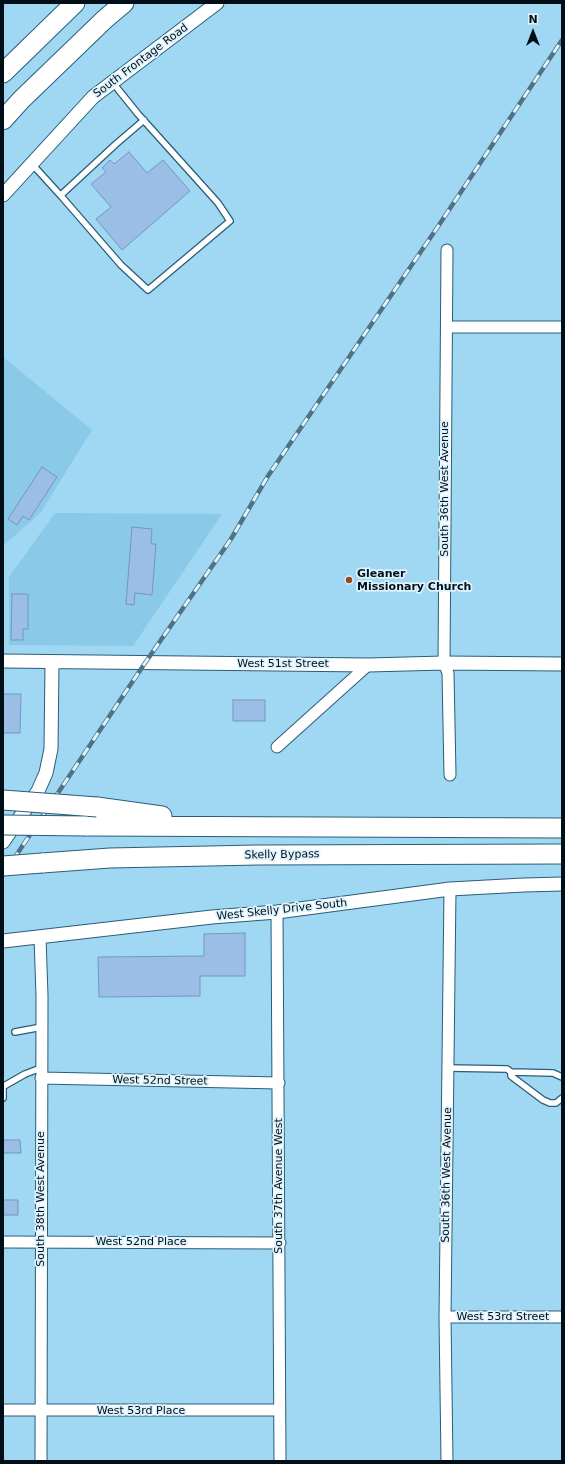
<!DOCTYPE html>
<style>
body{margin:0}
#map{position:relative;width:565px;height:1464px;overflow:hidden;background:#a0d7f2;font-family:"DejaVu Sans",sans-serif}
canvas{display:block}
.frame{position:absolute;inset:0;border:4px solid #000e17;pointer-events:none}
.north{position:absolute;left:513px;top:12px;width:40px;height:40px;-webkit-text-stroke:3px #ddf3fe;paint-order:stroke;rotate:0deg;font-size:11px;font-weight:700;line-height:16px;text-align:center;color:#000e17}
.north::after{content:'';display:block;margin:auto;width:14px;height:18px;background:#000e17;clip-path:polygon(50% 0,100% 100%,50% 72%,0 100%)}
</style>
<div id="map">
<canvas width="565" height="1464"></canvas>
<div class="frame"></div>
<div class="north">N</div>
</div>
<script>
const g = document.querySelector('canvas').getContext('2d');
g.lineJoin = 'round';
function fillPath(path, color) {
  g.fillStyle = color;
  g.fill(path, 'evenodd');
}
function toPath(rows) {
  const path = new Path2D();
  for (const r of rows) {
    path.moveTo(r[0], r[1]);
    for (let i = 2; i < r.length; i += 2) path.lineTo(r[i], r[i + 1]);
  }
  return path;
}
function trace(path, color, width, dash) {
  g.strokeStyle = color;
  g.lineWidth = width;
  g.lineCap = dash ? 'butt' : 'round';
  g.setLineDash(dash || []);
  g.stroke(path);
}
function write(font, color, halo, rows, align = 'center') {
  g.font = font + ' "DejaVu Sans",sans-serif';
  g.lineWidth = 3.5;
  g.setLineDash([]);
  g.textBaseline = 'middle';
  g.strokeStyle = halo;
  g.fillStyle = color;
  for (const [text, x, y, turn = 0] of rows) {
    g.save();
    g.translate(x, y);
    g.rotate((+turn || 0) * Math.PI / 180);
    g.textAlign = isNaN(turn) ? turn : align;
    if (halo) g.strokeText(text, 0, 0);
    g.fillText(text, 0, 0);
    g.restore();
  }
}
fillPath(toPath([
 [3,357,92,430,41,512,3,546],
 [55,513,222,514,133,646,9,645,9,577]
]), '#8ac9e8');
const building = toPath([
 [129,152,147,173,163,160,190,191,122,250,96,219,111,207,91,184,106,172,102,168,110,160,114,164,129,152],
 [42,467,57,477,29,520,23,516,17,525,8,519,42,467],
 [132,527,152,529,151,544,156,544,152,595,135,593,134,605,126,604,132,527],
 [12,594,28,594,28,629,23,629,23,640,11,640,12,594],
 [3,694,21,694,20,733,3,733,3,694],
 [233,700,265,700,265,721,233,721,233,700],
 [245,933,245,976,200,976,200,996,99,997,98,957,204,956,204,934,245,933],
 [3,1140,20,1140,21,1153,3,1153,3,1140],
 [3,1200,18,1200,18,1215,3,1215,3,1200]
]);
fillPath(building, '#9abee5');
trace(building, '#7497bd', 1);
const service = toPath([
 [32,164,62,197,121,265,148,290,230,221,218,203,138,114,113,83],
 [61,195,116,144,144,120],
 [15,1032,42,1027],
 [448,1068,507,1069,511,1072,553,1073,562,1077],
 [511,1072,511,1076,543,1100,550,1103,556,1103,562,1098],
 [3,1086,3,1098],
 [4,1086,25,1074,41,1068]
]);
const minor = toPath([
 [447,250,444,663,448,673,450,775],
 [447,327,562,327],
 [277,747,368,665],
 [277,912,280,1461],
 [40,937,42,996,41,1461],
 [41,1078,279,1083],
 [3,1242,280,1243],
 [445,1317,562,1317],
 [3,1410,279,1410],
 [447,1461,445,1317,450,889]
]);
const tertiary = toPath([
 [3,195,93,97,217,3],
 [3,661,368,665,444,663,562,664],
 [3,842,38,791,46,773,51,749,52,663],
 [3,941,212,917,277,912,450,889,524,885,562,884]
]);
const motorway = toPath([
 [3,73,75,3],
 [3,120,21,100,105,19,124,3],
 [97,807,162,816],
 [86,826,562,828],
 [42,863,110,858,258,855,562,854]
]);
trace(service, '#295e76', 8);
trace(minor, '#295e76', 13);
trace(tertiary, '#295e76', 15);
trace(motorway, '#295e76', 21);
trace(service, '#fff', 5.5);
trace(minor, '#fff', 11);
trace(tertiary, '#fff', 13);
trace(motorway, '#fff', 19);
const rail = toPath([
 [3,875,145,663,231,539,268,476,439,225,562,40]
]);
trace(rail, '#4f7284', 4.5);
trace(rail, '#ddf3fe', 3, [9]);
const motorwayBridge = toPath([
 [3,800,97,807],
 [3,825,86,826],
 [3,866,42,863]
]);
trace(motorwayBridge, '#295e76', 21, []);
trace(motorwayBridge, '#fff', 19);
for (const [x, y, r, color] of [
 [349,580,4,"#904c20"]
]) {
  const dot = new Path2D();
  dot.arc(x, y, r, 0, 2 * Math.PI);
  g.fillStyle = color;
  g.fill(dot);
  trace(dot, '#ddf3fe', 1.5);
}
write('11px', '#000e17', '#ddf3fe', [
 ["South Frontage Road",141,61,-37],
 ["South 36th West Avenue",445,489,-90],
 ["West 51st Street",283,664],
 ["Skelly Bypass",282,855,-1],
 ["West Skelly Drive South",282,910,-6],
 ["West 52nd Street",160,1081,1],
 ["South 36th West Avenue",447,1175,-89],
 ["South 37th Avenue West",279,1186,-90],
 ["South 38th West Avenue",41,1199,-90],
 ["West 52nd Place",141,1242],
 ["West 53rd Street",503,1317],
 ["West 53rd Place",141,1411]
]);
write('bold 11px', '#000e17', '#ddf3fe', [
 ["Gleaner",357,574],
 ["Missionary Church",357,587]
], 'left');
</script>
